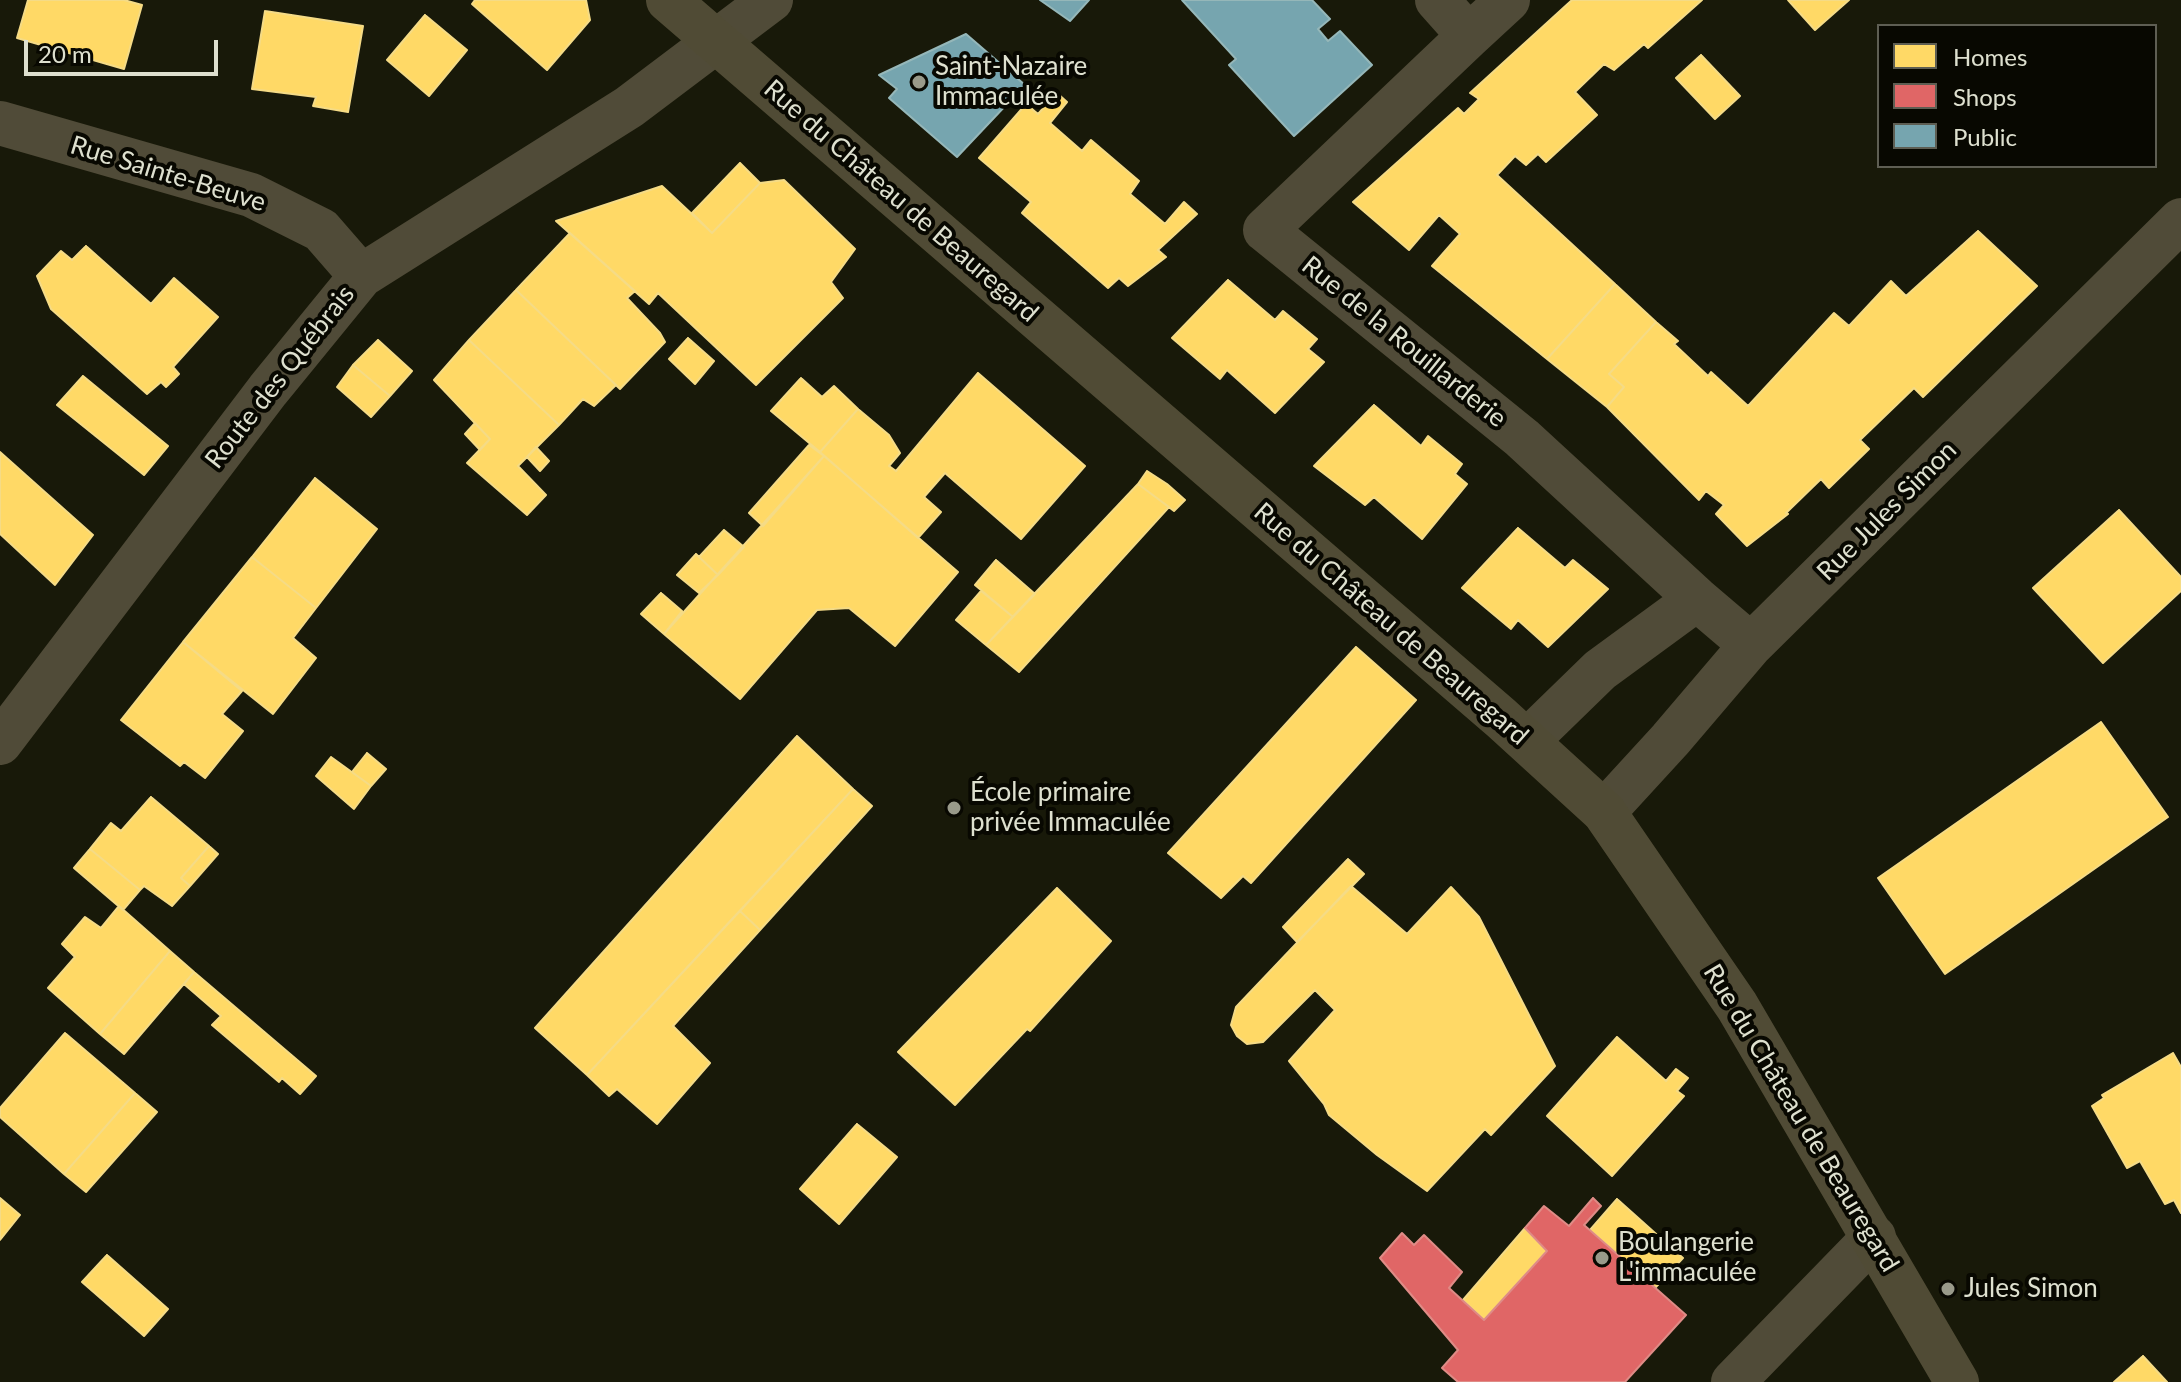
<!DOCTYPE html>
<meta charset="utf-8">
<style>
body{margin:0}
#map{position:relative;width:2181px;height:1382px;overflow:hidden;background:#181909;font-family:Lato,sans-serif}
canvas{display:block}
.legend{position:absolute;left:1877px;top:24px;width:280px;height:144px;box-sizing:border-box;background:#080801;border:2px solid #5e5e53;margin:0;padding:10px 14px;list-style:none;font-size:24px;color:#dee0cf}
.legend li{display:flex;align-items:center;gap:16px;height:40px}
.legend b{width:40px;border:2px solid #5e5e53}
.scale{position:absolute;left:24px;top:40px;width:194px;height:36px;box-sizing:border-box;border:4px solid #dee0cf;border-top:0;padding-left:10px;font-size:24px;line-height:28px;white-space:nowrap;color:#dee0cf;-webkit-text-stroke:6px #080801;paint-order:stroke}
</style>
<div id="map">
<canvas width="2181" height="1382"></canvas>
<ul class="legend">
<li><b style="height:22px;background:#ffd966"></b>Homes</li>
<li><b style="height:22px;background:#e06666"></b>Shops</li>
<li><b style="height:22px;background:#76a5af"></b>Public</li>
</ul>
<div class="scale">20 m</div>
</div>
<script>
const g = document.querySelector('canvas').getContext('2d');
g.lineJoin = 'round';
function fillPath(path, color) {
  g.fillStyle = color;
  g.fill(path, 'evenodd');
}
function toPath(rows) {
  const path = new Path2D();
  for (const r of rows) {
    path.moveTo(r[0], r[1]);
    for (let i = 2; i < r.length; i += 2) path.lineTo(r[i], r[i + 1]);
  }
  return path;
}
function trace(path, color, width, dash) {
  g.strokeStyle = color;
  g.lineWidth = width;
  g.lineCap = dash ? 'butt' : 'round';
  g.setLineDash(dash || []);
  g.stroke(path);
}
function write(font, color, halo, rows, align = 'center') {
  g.font = font + ' Lato,sans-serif';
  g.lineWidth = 8;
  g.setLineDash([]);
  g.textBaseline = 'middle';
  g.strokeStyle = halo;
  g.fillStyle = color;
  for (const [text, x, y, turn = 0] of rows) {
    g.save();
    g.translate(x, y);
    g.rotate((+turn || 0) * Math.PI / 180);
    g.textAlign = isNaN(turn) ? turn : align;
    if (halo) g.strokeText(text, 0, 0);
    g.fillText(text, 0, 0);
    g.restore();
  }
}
const homes = toPath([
 [28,0,124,0,142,5,124,69,17,38,28,0],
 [475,0,586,0,590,20,547,70,472,4,475,0],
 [1572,0,1702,0,1648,48,1644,44,1614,70,1604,64,1575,92,1597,115,1546,162,1538,154,1526,165,1515,156,1497,175,1615,284,1547,359,1432,266,1460,234,1439,215,1409,250,1353,202,1458,108,1464,114,1479,99,1470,93,1572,0],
 [1788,0,1849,0,1815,30,1788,0],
 [265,11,363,26,348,112,313,106,316,97,252,89,265,11],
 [425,15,467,50,429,96,387,60,425,15],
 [1701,55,1740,96,1715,119,1676,78,1701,55],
 [1057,93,1067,102,1050,123,1082,151,1091,140,1139,181,1130,194,1165,224,1184,202,1197,214,1158,250,1166,257,1128,286,1119,278,1108,288,1022,213,1031,202,979,158,1026,104,1038,114,1057,93],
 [740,163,760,183,712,233,692,213,740,163],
 [784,180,855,249,831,282,843,298,756,385,658,293,649,304,556,221,662,186,712,233,760,183,784,180],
 [1978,231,2037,286,1923,397,1914,388,1860,440,1869,449,1829,488,1821,479,1786,513,1788,514,1747,546,1716,514,1724,505,1706,491,1699,500,1607,407,1624,387,1609,374,1656,322,1678,341,1674,344,1708,376,1711,372,1748,406,1834,313,1849,326,1891,281,1906,296,1978,231],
 [570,233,635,291,627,298,660,333,665,342,620,389,516,290,570,233],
 [86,246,151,304,174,278,218,317,173,367,179,374,166,387,161,382,147,394,51,309,37,276,61,251,72,260,86,246],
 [1228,280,1275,320,1283,311,1317,339,1308,349,1324,362,1275,413,1227,370,1220,379,1172,338,1228,280],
 [1615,284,1656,322,1609,374,1624,387,1607,407,1547,359,1615,284],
 [516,290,616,385,594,406,583,399,559,425,469,340,516,290],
 [688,338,714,361,695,384,669,359,688,338],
 [378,340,412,371,390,396,353,365,378,340],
 [469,340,559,425,518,466,546,495,527,515,467,463,490,439,434,380,469,340],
 [353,365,390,396,371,417,337,387,353,365],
 [978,373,1085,466,1021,539,945,473,924,497,941,512,918,538,820,452,858,409,889,435,900,453,889,466,896,471,978,373],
 [83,376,168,446,144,475,57,405,83,376],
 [801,378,822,397,834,386,858,409,820,452,771,411,801,378],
 [1374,405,1421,446,1428,436,1462,464,1455,474,1467,484,1422,539,1374,497,1365,505,1314,466,1374,405],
 [475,423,490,439,480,450,465,434,475,423],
 [809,445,824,456,763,526,749,513,809,445],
 [536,447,549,461,540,471,527,457,536,447],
 [0,452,93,535,55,585,0,534,0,452],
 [824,456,958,572,895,646,849,608,817,610,740,699,664,634,824,456],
 [1147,471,1167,484,1185,500,1174,511,1138,484,1147,471],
 [315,478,377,529,316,608,252,557,315,478],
 [1138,484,1169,507,1019,672,986,645,1138,484],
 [2119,510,2181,577,2181,591,2103,663,2033,588,2119,510],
 [1518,528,1565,568,1573,560,1608,589,1548,647,1518,620,1511,629,1462,588,1518,528],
 [724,530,744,547,718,575,699,557,724,530],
 [696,554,718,575,699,593,677,575,696,554],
 [252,557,316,608,293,638,316,658,273,714,183,642,252,557],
 [996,560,1035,594,1013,617,975,585,996,560],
 [981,591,1013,617,986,645,956,620,981,591],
 [661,593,682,611,664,634,641,614,661,593],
 [183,642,242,691,222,714,243,731,205,778,184,762,180,766,121,720,183,642],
 [1356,647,1416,700,1251,883,1243,876,1221,898,1168,853,1356,647],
 [2101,722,2168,817,1945,974,1878,878,2101,722],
 [797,736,853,789,587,1075,535,1028,797,736],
 [367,753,386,769,371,786,352,772,367,753],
 [331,757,371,786,354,809,316,776,331,757],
 [853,789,872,806,760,930,740,911,853,789],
 [151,797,209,846,181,878,190,886,172,906,144,886,140,890,90,849,111,823,121,831,151,797],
 [209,846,218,854,190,886,181,878,209,846],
 [90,849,140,890,123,910,74,868,90,849],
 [1348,859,1364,874,1297,942,1283,927,1348,859],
 [1351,886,1407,934,1451,887,1479,917,1555,1066,1491,1135,1485,1129,1427,1191,1377,1155,1329,1115,1324,1104,1289,1061,1335,1010,1315,990,1263,1042,1247,1044,1237,1036,1231,1025,1236,1007,1351,886],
 [1057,888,1111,941,1030,1031,1027,1029,955,1105,898,1052,1057,888],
 [119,906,170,951,100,1034,48,988,75,957,62,944,85,917,101,928,119,906],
 [740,911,760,930,673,1026,710,1063,657,1124,617,1089,609,1096,587,1075,740,911],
 [170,951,194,972,124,1054,100,1034,170,951],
 [194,972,316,1076,300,1094,282,1078,279,1082,212,1025,221,1016,184,984,194,972],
 [65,1033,135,1093,64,1174,0,1117,0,1108,65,1033],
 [1617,1037,1666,1081,1676,1069,1688,1078,1677,1091,1684,1096,1612,1176,1547,1116,1617,1037],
 [2173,1053,2181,1067,2181,1213,2174,1200,2165,1204,2140,1161,2127,1168,2092,1106,2104,1098,2102,1095,2173,1053],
 [135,1093,157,1112,86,1192,64,1174,135,1093],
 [857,1124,897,1157,839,1224,800,1189,857,1124],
 [0,1198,20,1215,0,1240,0,1198],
 [1617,1199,1683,1258,1655,1288,1590,1230,1617,1199],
 [1525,1228,1547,1251,1484,1320,1463,1300,1525,1228],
 [107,1255,168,1309,144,1336,82,1282,107,1255],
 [2143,1356,2167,1382,2114,1382,2143,1356]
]);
fillPath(homes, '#ffd966');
trace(homes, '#f5db86', 2);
const shops = toPath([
 [1593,1198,1601,1206,1584,1225,1686,1315,1625,1382,1458,1382,1442,1368,1458,1350,1380,1258,1402,1233,1414,1245,1424,1235,1462,1272,1449,1288,1484,1320,1547,1251,1525,1228,1544,1206,1569,1226,1593,1198]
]);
fillPath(shops, '#e06666');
trace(shops, '#df8b86', 2);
const public = toPath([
 [1040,0,1089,0,1070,21,1040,0],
 [1182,0,1312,0,1330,19,1318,29,1328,41,1340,31,1372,65,1294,136,1229,65,1236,59,1182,0],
 [966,34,1025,85,957,157,889,98,897,89,879,75,966,34]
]);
fillPath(public, '#76a5af');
trace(public, '#95b7b9', 2);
trace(toPath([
 [1437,0,1469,36,1508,0],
 [1469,36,1265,230,1522,438,1697,599,1751,645],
 [0,123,251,195,321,230,361,276],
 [1527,741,1600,670,1697,599],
 [0,743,268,390,361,276,629,107,771,0],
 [1604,812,1670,740,1751,645,2181,220],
 [1733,1382,1874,1237]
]), '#504b38', 44);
trace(toPath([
 [668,0,1501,718,1604,812,1737,1006,1957,1382]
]), '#504b35', 44);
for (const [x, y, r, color] of [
 [919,82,8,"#999a8a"],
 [954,808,8,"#999a8a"],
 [1602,1258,8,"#999a8a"],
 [1948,1289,8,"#999a8a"]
]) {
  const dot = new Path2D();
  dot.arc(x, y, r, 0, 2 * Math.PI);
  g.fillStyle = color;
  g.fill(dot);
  trace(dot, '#080801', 3);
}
write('26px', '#dee0cf', '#080801', [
 ["Saint-Nazaire",935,67],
 ["Immaculée",935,97],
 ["École primaire",970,793],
 ["privée Immaculée",970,823],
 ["Boulangerie",1618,1243],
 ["L'immaculée",1618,1273],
 ["Jules Simon",1964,1289]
], 'left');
write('26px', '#dee0cf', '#080801', [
 ["Rue Sainte-Beuve",168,174,17],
 ["Rue du Château de Beauregard",901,201,41],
 ["Rue de la Rouillarderie",1404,342,39],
 ["Route des Québrais",280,377,-52],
 ["Rue Jules Simon",1887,511,-45],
 ["Rue du Château de Beauregard",1391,624,41],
 ["Rue du Château de Beauregard",1801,1118,59]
]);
</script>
